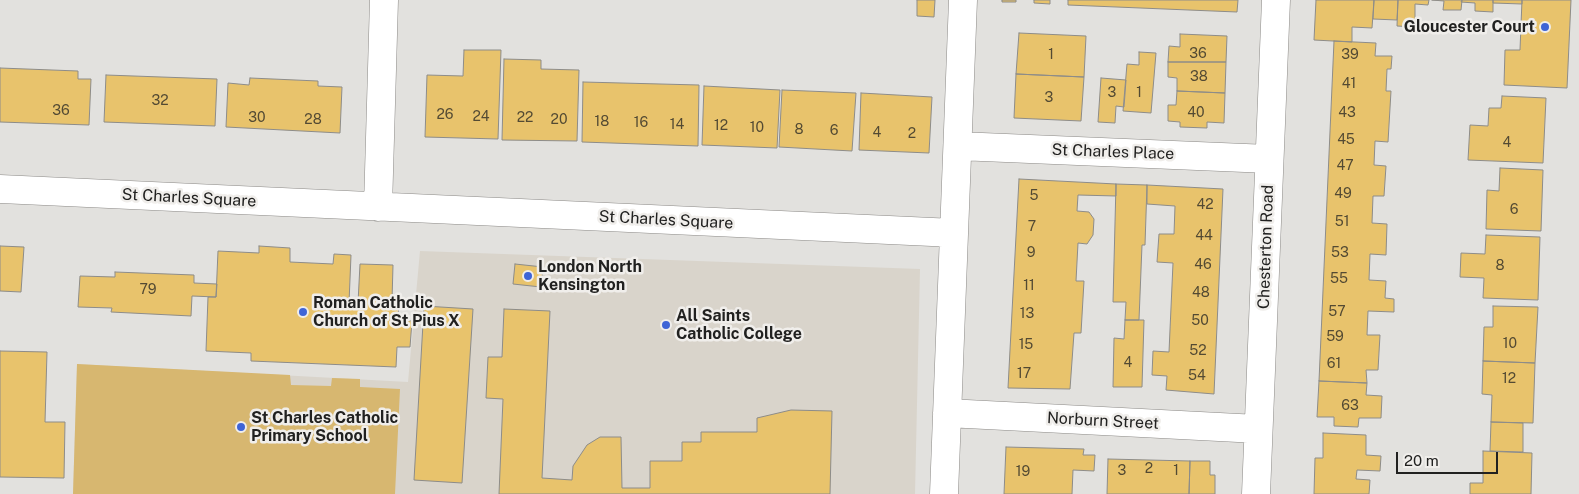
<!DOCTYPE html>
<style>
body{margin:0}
#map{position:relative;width:1579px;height:494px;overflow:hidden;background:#e2e1de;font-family:"Public Sans",sans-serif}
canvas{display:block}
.scale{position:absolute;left:1396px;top:452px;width:102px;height:22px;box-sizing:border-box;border:2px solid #212120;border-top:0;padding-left:6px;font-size:15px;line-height:18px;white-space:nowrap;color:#212120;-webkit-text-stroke:4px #f0eeeb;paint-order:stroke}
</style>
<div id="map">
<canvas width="1579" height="494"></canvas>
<div class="scale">20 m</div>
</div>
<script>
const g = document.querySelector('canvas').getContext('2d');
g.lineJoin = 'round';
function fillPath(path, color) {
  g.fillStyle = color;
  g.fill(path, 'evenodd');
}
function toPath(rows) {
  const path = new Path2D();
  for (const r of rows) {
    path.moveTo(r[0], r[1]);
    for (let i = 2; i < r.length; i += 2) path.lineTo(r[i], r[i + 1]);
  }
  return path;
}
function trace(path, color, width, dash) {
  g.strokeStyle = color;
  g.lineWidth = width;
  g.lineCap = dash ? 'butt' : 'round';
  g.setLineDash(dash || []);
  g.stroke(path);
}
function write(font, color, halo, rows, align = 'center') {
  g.font = font + ' "Public Sans",sans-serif';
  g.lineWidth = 5;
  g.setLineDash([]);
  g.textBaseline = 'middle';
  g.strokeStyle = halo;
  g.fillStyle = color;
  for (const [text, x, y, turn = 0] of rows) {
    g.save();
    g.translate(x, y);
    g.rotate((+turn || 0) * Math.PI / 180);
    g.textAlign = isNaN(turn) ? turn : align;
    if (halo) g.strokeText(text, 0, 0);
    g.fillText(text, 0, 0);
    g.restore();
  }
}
fillPath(toPath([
 [420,251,920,269,915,494,73,494,77,364,408,382]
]), '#d9d4cb');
fillPath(toPath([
 [77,364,290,375,291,385,331,386,332,378,360,379,360,387,400,389,395,494,73,494]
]), '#d7b770');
const building = toPath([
 [917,0,935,0,934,17,917,16,917,0],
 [1002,0,1016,0,1016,2,1002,2,1002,0],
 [1034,0,1050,0,1050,4,1034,3,1034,0],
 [1068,0,1238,0,1237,12,1068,5,1068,0],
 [1316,0,1374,0,1372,28,1352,27,1352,42,1314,40,1316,0],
 [1374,0,1398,0,1397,20,1373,19,1374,0],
 [1398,0,1429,0,1428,5,1415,4,1415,27,1397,26,1398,0],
 [1432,0,1462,0,1461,10,1443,10,1444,1,1432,0],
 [1462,0,1493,0,1493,12,1475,11,1475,3,1461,2,1462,0],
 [1493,0,1522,0,1522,4,1493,3,1493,0],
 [1522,0,1571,0,1567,88,1504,85,1505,50,1520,50,1522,0],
 [1019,33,1086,36,1084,77,1016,74,1019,33],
 [1180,34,1227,36,1226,62,1168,62,1169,46,1180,47,1180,34],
 [1334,41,1376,43,1375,56,1392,56,1391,69,1387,69,1386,91,1391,91,1388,142,1375,141,1374,165,1386,166,1384,196,1373,196,1372,223,1387,224,1386,255,1370,254,1369,280,1386,281,1385,298,1394,299,1394,312,1368,311,1367,335,1380,335,1378,370,1366,370,1367,383,1319,381,1334,41],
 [464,50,501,50,498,139,425,137,427,75,463,76,464,50],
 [1139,52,1156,53,1151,113,1123,111,1127,64,1139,65,1139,52],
 [504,59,541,60,541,69,579,70,577,141,502,140,504,59],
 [1168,62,1226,62,1225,93,1177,91,1177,78,1168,77,1168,62],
 [0,68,78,71,78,79,91,79,89,125,0,122,0,68],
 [1016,74,1084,77,1081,121,1014,118,1016,74],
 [106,75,217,79,215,126,104,122,106,75],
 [250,78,318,81,318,86,342,87,340,133,226,127,228,83,249,85,250,78],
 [1101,78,1126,80,1124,107,1116,106,1115,123,1098,122,1101,78],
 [583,82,699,85,698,146,582,142,583,82],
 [704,86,780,90,777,148,702,145,704,86],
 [782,90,856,93,852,151,779,147,782,90],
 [1177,91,1225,93,1224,123,1207,122,1207,128,1180,127,1180,122,1168,121,1168,105,1176,105,1177,91],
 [861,93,932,97,929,153,859,150,861,93],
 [1502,96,1546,98,1543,163,1468,160,1470,125,1488,126,1489,108,1501,108,1502,96],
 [1500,168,1543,170,1541,231,1486,229,1487,190,1499,191,1500,168],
 [1019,179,1116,184,1116,196,1078,195,1077,211,1089,212,1094,219,1093,235,1087,244,1078,243,1076,281,1084,281,1081,333,1074,333,1070,389,1008,388,1019,179],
 [1116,184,1147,185,1145,245,1142,245,1139,320,1125,320,1126,302,1113,302,1116,184],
 [1147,185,1223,189,1214,394,1166,390,1167,376,1152,375,1153,351,1169,352,1173,263,1157,262,1159,234,1174,234,1175,206,1147,204,1147,185],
 [1486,235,1540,237,1538,300,1483,298,1484,278,1460,277,1461,253,1485,254,1486,235],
 [0,246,24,247,21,292,0,291,0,246],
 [259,246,290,248,290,262,333,264,334,254,351,255,349,303,358,303,360,264,393,265,392,301,399,301,398,320,412,321,410,347,397,347,396,367,251,361,251,353,206,351,208,297,216,297,218,251,259,253,259,246],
 [515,264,543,267,541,287,513,284,515,264],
 [115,272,194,275,194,283,217,284,216,297,192,296,191,316,111,312,112,308,78,307,80,276,115,277,115,272],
 [424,306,473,309,462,483,414,480,424,306],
 [1493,306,1538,307,1535,363,1483,361,1484,327,1493,327,1493,306],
 [504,309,550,311,542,478,572,480,573,466,587,445,600,437,621,437,622,488,650,488,650,461,682,461,682,442,701,442,701,432,757,432,757,418,791,410,832,411,830,494,499,494,503,399,486,398,488,357,502,357,504,309],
 [1125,320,1144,320,1142,387,1113,387,1114,338,1124,339,1125,320],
 [0,351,47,352,45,422,65,422,64,478,0,477,0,351],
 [1483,361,1535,363,1533,423,1491,422,1492,395,1482,394,1483,361],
 [1319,381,1367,383,1366,395,1382,396,1381,418,1359,418,1358,427,1334,426,1334,417,1317,417,1319,381],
 [1491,422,1523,423,1523,452,1490,451,1491,422],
 [1323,433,1366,435,1366,455,1381,456,1380,471,1357,470,1356,479,1370,480,1369,494,1314,494,1315,458,1323,458,1323,433],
 [1006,447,1084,449,1083,455,1095,455,1094,471,1073,470,1072,494,1004,494,1006,447],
 [1483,451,1532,453,1531,494,1470,494,1470,483,1483,483,1483,451],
 [1108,459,1190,461,1189,494,1107,494,1108,459],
 [1190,461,1210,461,1210,475,1215,475,1215,494,1189,494,1190,461]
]);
fillPath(building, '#e8c36c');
trace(building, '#8d8c89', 1);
const minor = toPath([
 [958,146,1269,159],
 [0,189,954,233],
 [378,207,384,0],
 [947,413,1258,429],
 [944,494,963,0],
 [1256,494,1276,0]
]);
trace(minor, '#8b8986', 29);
trace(minor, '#fff', 28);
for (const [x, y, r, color] of [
 [1545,27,5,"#3e64d6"],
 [528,276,5,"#3e64d6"],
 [303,312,5,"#3e64d6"],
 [666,325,5,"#3e64d6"],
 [241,427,5,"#3e64d6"]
]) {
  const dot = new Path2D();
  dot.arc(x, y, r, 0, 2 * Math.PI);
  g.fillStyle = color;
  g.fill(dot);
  trace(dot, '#f0eeeb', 2);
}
write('14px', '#534a33', null, [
 ["36",1198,54],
 ["1",1051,55],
 ["39",1350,55],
 ["38",1199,77],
 ["41",1349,84],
 ["3",1112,93],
 ["1",1139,93],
 ["3",1049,98],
 ["32",160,101],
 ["36",61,111],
 ["40",1196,113],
 ["43",1347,113],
 ["26",445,115],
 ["24",481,117],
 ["30",257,118],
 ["22",525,118],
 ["28",313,120],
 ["20",559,120],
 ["18",602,122],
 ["16",641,123],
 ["14",677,125],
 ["12",721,126],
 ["10",757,128],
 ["8",799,130],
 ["6",834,131],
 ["4",877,133],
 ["2",912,134],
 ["45",1346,140],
 ["4",1507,143],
 ["47",1345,166],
 ["49",1343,194],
 ["5",1034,196],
 ["42",1205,205],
 ["6",1514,210],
 ["51",1342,222],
 ["7",1032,227],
 ["44",1204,236],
 ["9",1031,253],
 ["53",1340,253],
 ["46",1203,265],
 ["8",1500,266],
 ["55",1339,279],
 ["11",1029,286],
 ["79",148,290],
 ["48",1201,293],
 ["57",1337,312],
 ["13",1027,314],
 ["50",1200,321],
 ["59",1335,337],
 ["10",1510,344],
 ["15",1026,345],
 ["52",1198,351],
 ["4",1128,363],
 ["61",1334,364],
 ["17",1024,374],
 ["54",1197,376],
 ["12",1509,379],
 ["63",1350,406],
 ["2",1149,469],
 ["3",1122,471],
 ["1",1176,471],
 ["19",1023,472]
]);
write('bold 16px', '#212120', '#f0eeeb', [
 ["Gloucester Court",1535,27,"right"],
 ["London North",538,267],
 ["Kensington",538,285],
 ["Roman Catholic",313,303],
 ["Church of St Pius X",313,321],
 ["All Saints",676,316],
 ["Catholic College",676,334],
 ["St Charles Catholic",251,418],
 ["Primary School",251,436]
], 'left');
write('16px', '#212120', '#f0eeeb', [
 ["St Charles Place",1113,152,2],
 ["St Charles Square",189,198,3],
 ["St Charles Square",666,220,3],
 ["Chesterton Road",1266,247,-88],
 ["Norburn Street",1103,421,3]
]);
</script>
